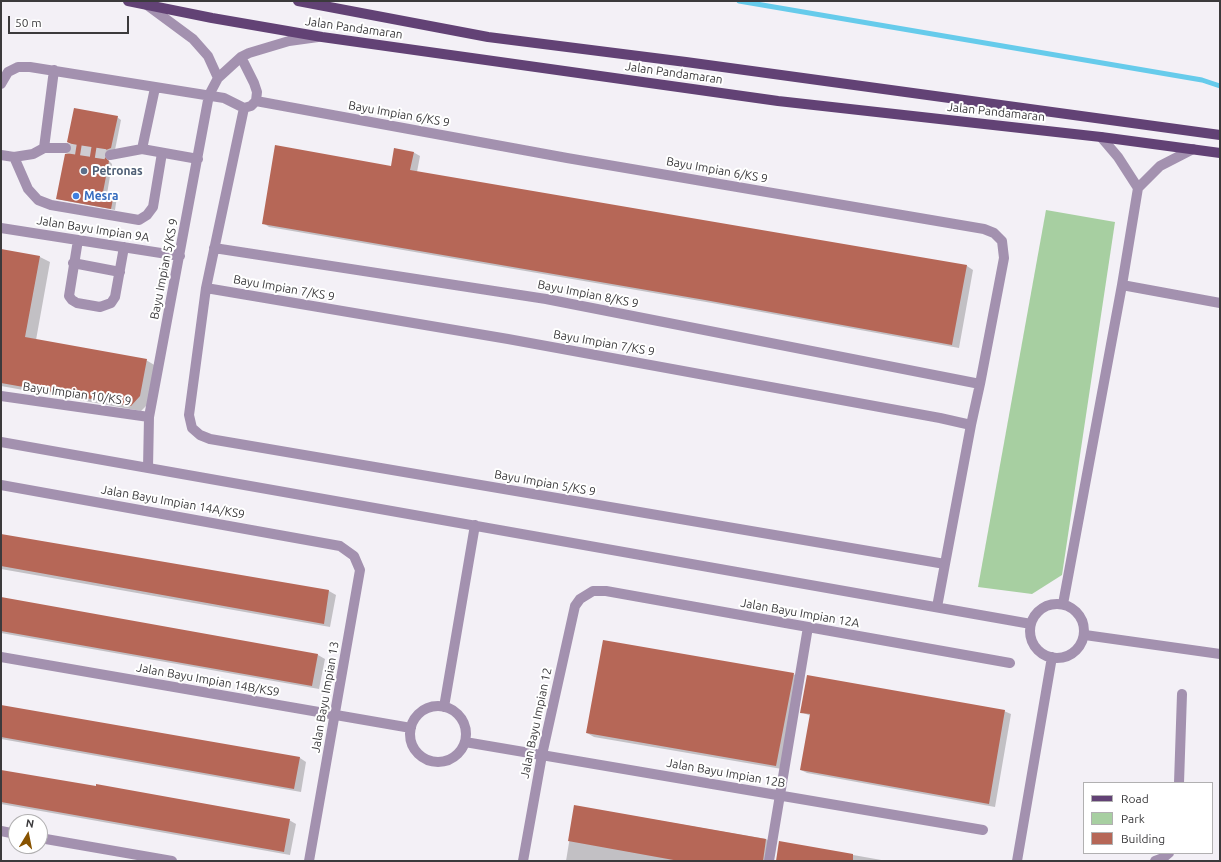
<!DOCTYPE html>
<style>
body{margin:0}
#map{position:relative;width:1221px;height:862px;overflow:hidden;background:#f3f0f6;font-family:Ubuntu,sans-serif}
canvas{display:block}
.frame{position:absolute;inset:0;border:2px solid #3b3a3c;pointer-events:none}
.legend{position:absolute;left:1083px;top:782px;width:130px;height:72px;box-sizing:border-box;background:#fff;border:1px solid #b1b0b1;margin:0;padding:5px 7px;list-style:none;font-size:12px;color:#3b3a3c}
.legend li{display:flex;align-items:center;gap:8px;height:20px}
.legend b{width:20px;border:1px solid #b1b0b1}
.north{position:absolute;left:8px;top:814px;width:40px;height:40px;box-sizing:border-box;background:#fff;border:1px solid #b1b0b1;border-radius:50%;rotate:10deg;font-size:11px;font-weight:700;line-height:16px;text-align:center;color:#3b3a3c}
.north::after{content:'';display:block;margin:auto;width:14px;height:18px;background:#885300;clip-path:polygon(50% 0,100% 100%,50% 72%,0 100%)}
.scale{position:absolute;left:8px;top:16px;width:121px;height:18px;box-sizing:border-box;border:2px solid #3b3a3c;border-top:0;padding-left:5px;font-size:12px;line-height:14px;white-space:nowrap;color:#3b3a3c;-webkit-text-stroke:3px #fff;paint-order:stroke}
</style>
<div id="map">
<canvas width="1221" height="862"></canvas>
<div class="frame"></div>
<ul class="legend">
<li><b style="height:5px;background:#624275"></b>Road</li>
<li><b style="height:11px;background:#a7cfa1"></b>Park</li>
<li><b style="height:11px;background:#b66757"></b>Building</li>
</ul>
<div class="north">N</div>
<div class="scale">50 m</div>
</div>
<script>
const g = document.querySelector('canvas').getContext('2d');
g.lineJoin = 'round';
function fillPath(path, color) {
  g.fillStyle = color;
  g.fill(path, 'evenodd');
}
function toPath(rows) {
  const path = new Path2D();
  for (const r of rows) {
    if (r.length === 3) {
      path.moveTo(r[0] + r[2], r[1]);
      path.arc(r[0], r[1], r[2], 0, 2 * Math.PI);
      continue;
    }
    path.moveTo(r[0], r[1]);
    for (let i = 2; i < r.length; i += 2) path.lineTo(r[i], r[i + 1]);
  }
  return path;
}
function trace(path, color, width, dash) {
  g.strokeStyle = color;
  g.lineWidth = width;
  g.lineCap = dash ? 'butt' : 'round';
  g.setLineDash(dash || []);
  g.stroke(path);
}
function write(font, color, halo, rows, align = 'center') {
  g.font = font + ' Ubuntu,sans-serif';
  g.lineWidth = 4;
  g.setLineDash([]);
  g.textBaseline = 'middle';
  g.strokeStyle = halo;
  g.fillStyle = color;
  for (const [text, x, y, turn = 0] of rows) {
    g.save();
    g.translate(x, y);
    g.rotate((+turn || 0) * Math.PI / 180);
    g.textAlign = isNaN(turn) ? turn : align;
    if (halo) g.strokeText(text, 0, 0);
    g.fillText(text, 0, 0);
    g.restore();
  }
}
fillPath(toPath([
 [1046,210,1115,222,1062,575,1032,594,978,587]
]), '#a7cfa1');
fillPath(toPath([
 [117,117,121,120,115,150,107,159,112,164,107,194,117,197,115,210,57,199,70,154],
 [413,152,420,156,417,172,967,266,973,270,959,348,712,303,269,227,263,223,392,167],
 [1,252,40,257,50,262,36,340,146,360,156,366,150,402,141,411,1,386],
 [1,535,329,591,336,595,330,627,1,569],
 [1,598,318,655,325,659,319,689,1,633],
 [793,674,800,677,782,769,594,737,587,733],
 [1,706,300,758,306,762,301,792,1,739],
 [1004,711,1011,714,995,807,807,773,801,770,811,716,801,712],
 [1,771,289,820,296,824,290,855,1,804],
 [575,806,766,839,772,843,769,861,566,861],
 [780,842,887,861,777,861]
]), '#0003');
trace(toPath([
 [739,1,1202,80,1220,86]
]), '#66cbeb', 5);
fillPath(toPath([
 [74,108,118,116,111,148,106,150,104,156,109,161,103,192,114,194,111,209,56,199,65,154,70,153,72,148,71,144,67,142],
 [275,145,391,166,394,148,414,152,410,170,967,265,952,345,705,300,262,224],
 [1,249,40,256,25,337,147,359,140,396,131,406,1,383],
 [1,534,329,590,324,624,1,566],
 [1,597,318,654,312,686,1,631],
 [603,640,794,673,776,766,586,733],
 [807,675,1005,710,989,804,800,770,810,714,800,713],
 [1,705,300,757,294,789,1,737],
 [1,770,96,786,96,784,290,819,284,852,1,802],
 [574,805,766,839,763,861,679,861,568,841],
 [779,841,853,854,853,861,776,861]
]), '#b66757');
trace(toPath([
 [66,148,110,155]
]), '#ceccd1', 10, [10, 5]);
trace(toPath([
 [147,5,193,39,208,56,218,78,241,57,249,53,289,41,318,37],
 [1,84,8,72,18,67,30,67,224,98,244,108],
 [1101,137,1118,157,1138,188],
 [44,148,66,148],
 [142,149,155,88],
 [1,155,14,157,33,154,44,148,54,70],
 [110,155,142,149,198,159],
 [14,157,28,189,38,200,51,205,139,220,147,215,153,207,162,153],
 [1,228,180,256],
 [78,240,69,296,72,300,77,303,100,307,111,303,115,297,124,247],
 [214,248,546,299,980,384,1004,258,1002,241,994,233,984,229,567,158,256,101],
 [73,263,120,272],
 [1122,285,1220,303],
 [206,288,508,339,940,418,971,425,945,564,210,439,200,435,192,428,189,415,206,288,244,108,251,106,256,101,257,92,254,83,241,57],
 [1,396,149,417],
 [971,425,980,384],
 [1,442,1031,624],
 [148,468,149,417,209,95,218,78],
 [1,485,340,546,354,556,360,570,309,861],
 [1057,631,27],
 [1063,604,1122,285,1138,188,1160,166,1193,149],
 [937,607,945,564],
 [1085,635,1220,654],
 [1,657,411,728],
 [438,734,28],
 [444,707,475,525],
 [465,742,983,830],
 [1179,783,1182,694],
 [1,831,16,834],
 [40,838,172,861],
 [523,861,542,755,575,606,580,599,593,591,606,591,1010,663],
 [769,861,808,627],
 [1017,861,1052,657],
 [1155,861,1163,858,1169,853]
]), '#a391af', 10);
trace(toPath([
 [128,1,212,18,322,37,778,101,1101,137,1220,153],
 [298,1,488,37,686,62,1220,135]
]), '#624275', 10);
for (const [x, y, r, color] of [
 [84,171,4,"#5c6f8a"],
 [76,196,4,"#3f7fe0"]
]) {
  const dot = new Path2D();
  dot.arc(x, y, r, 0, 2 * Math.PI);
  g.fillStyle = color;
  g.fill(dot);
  trace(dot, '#fff', 1.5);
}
write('12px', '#3b3a3c', '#fff', [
 ["Jalan Pandamaran",354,28,8],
 ["Jalan Pandamaran",674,73,8],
 ["Jalan Pandamaran",996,112,6],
 ["Bayu Impian 6/KS 9",399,114,10],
 ["Bayu Impian 6/KS 9",717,170,10],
 ["Jalan Bayu Impian 9A",93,229,9],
 ["Bayu Impian 5/KS 9",164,269,-79],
 ["Bayu Impian 7/KS 9",284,288,10],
 ["Bayu Impian 8/KS 9",588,294,11],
 ["Bayu Impian 7/KS 9",604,343,10],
 ["Bayu Impian 10/KS 9",77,394,8],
 ["Bayu Impian 5/KS 9",545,483,10],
 ["Jalan Bayu Impian 14A/KS9",173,502,10],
 ["Jalan Bayu Impian 12A",800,613,10],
 ["Jalan Bayu Impian 14B/KS9",208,680,10],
 ["Jalan Bayu Impian 13",325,697,-80],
 ["Jalan Bayu Impian 12",536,723,-78],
 ["Jalan Bayu Impian 12B",726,773,10]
]);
write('bold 12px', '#4e5e75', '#fff', [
 ["Petronas",92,171]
], 'left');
write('bold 12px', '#366cbe', '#fff', [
 ["Mesra",84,196]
], 'left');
</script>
